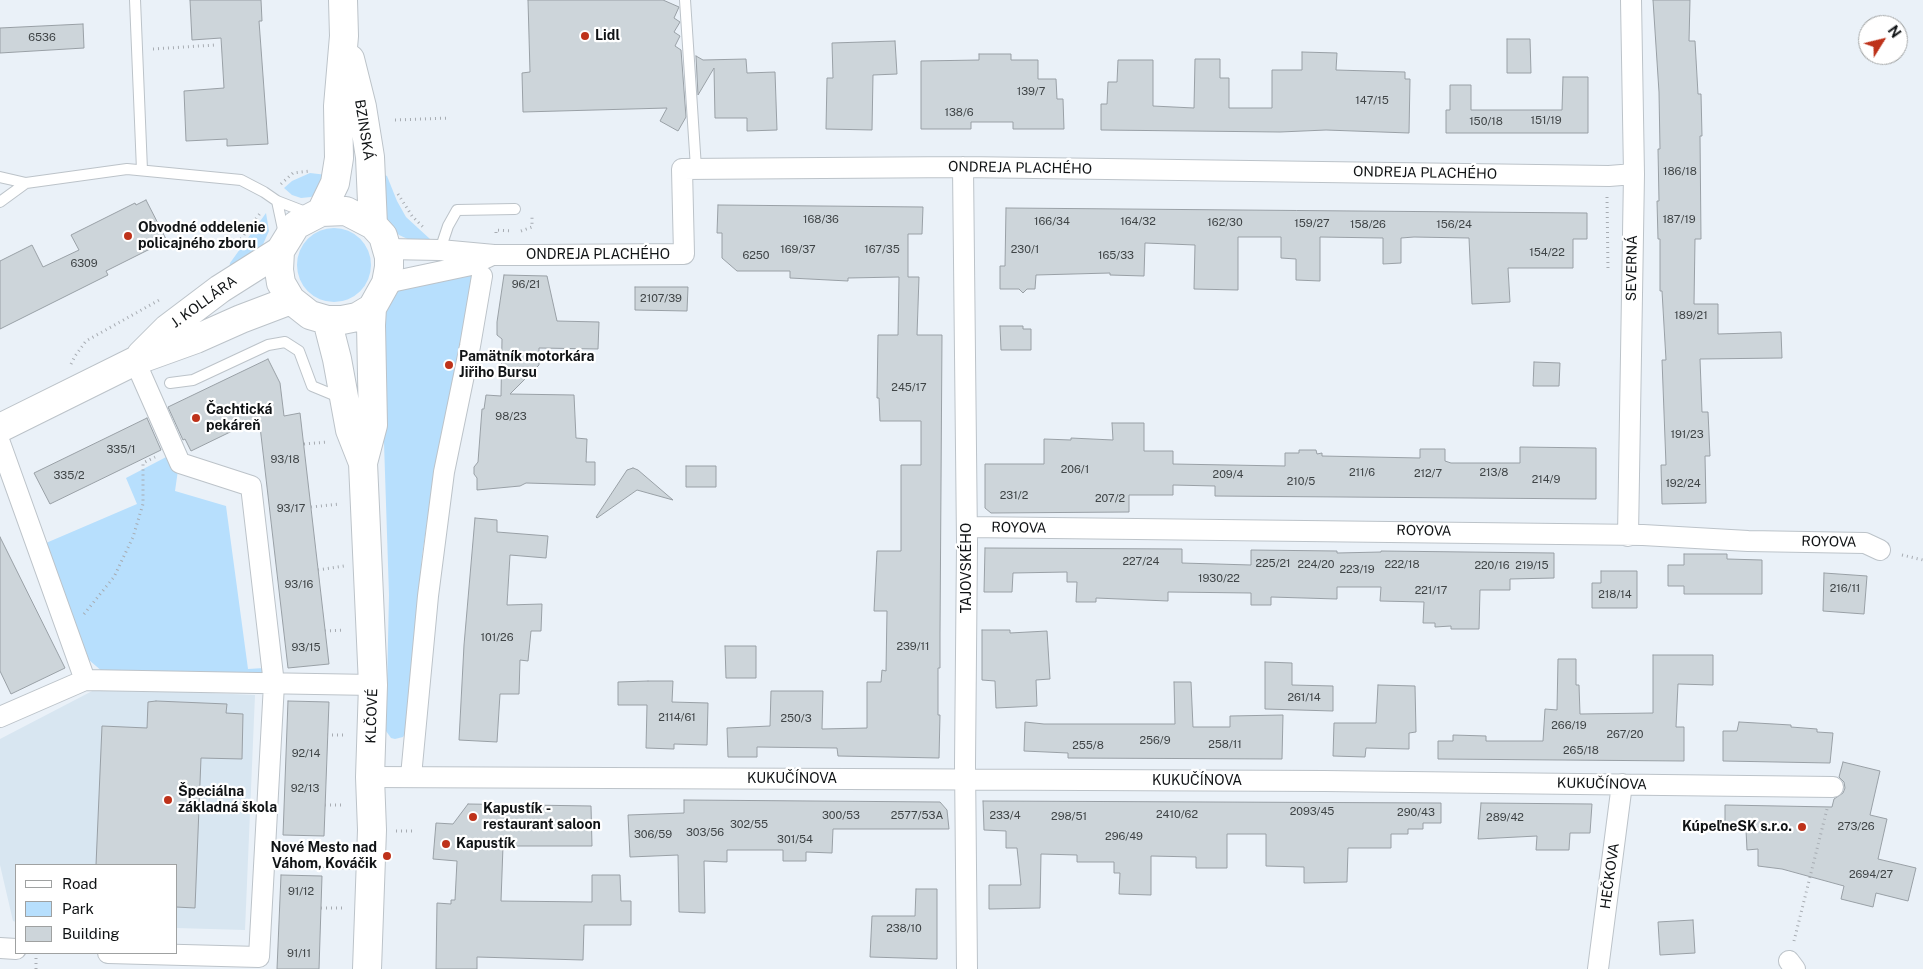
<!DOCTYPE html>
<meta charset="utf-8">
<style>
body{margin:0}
#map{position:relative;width:1923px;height:969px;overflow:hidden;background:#eaf1f8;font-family:"Public Sans",sans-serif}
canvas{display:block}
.legend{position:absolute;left:15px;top:864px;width:162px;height:90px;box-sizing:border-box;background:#fff;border:1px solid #9fa1a1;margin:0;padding:6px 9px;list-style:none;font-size:15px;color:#101315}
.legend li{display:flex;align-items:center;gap:10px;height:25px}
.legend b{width:25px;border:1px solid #9fa1a1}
.north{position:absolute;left:1858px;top:15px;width:50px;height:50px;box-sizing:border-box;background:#fff;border:1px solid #9fa1a1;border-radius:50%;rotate:54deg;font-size:14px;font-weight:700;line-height:20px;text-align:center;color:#101315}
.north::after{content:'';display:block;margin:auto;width:18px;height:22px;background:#be321a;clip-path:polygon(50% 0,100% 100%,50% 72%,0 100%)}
</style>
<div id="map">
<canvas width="1923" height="969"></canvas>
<ul class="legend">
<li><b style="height:6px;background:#fff"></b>Road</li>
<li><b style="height:14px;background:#b7dffd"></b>Park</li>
<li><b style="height:14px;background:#cdd5da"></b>Building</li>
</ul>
<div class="north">N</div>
</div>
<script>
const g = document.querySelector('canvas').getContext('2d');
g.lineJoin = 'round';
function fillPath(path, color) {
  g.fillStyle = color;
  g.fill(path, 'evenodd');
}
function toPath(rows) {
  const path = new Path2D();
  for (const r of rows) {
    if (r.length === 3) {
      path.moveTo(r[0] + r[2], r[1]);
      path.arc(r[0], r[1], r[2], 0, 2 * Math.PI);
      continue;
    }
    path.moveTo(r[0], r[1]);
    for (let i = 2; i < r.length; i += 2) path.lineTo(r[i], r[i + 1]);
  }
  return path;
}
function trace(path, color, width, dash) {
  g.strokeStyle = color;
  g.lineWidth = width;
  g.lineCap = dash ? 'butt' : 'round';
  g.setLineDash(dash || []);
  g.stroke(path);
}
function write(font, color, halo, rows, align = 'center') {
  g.font = font + ' "Public Sans",sans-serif';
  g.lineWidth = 4.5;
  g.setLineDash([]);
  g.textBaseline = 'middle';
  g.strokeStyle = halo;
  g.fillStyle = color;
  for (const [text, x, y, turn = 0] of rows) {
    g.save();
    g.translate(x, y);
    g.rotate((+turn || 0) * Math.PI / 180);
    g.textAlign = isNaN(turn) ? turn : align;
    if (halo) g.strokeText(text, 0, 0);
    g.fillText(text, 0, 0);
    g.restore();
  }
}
fillPath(toPath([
 [98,688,255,695,245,930,176,928,176,865,16,865,16,922,13,921,0,865,0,739]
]), '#d8e6f1');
fillPath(toPath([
 [310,173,327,175,320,192,311,197,301,198,292,195,284,188,292,181],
 [381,173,387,176,397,201,406,217,430,239,422,242,412,241,399,235,387,223,381,210],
 [266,213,269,231,260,251,229,269,230,263],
 [334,265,37],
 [477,272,433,482,422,556,407,730,403,737,395,739,391,738,386,731,389,595,380,321,395,294,406,285],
 [170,455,178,470,175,491,226,506,248,669,264,668,263,671,253,678,103,672,89,660,46,543,137,504,126,478]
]), '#b7dffd');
const building = toPath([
 [190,0,261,0,262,21,259,21,268,144,227,146,227,139,186,141,184,91,224,88,221,38,192,40,190,0],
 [528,0,663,0,679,7,674,18,680,22,674,32,680,36,675,46,681,50,686,117,678,131,660,121,667,108,523,112,522,73,530,72,528,0],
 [1653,0,1690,0,1689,41,1695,41,1698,94,1701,94,1702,136,1700,136,1701,239,1695,239,1694,304,1718,304,1718,334,1781,332,1782,358,1700,359,1702,412,1708,412,1710,456,1705,456,1706,503,1662,504,1661,465,1666,465,1662,360,1666,360,1662,291,1660,291,1660,239,1658,239,1657,201,1659,201,1658,149,1660,149,1659,92,1653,0],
 [83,24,84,48,0,53,0,28,83,24],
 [1507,39,1530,39,1531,73,1507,73,1507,39],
 [895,41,897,74,873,75,872,130,826,129,827,78,833,78,832,43,895,41],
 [1302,52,1337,53,1336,70,1405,72,1405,79,1410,79,1409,133,1326,130,1280,132,1101,130,1101,104,1107,104,1108,82,1117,82,1118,60,1153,60,1153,106,1194,108,1195,59,1220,59,1220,78,1229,78,1229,108,1272,108,1272,70,1302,70,1302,52],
 [979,54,1011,54,1011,60,1038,60,1038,79,1056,79,1057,99,1063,99,1064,129,1013,129,1013,122,971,122,971,129,921,129,921,61,979,60,979,54],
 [696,56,703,60,746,59,747,73,775,72,777,130,747,131,747,118,715,118,714,68,698,95,696,56],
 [1563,77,1588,77,1588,133,1446,133,1446,110,1450,110,1450,85,1471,85,1471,110,1562,110,1563,77],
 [146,200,166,239,155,244,156,246,106,271,108,275,0,329,0,261,32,245,43,267,79,250,71,235,135,203,136,205,146,200],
 [718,205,923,207,922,234,908,234,908,277,919,277,917,335,942,335,940,633,940,668,938,668,938,715,940,715,939,758,838,756,837,748,757,747,757,757,728,757,727,728,770,726,771,691,823,691,822,729,867,728,867,682,881,682,882,670,886,671,887,611,874,611,877,551,901,551,901,465,921,465,921,421,880,421,879,398,877,398,878,335,898,335,899,277,848,278,848,281,790,278,790,271,737,271,722,258,722,233,717,233,718,205],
 [1006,208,1587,213,1587,239,1573,239,1573,268,1508,268,1510,302,1472,304,1469,238,1414,237,1401,238,1401,263,1383,264,1383,238,1320,237,1320,281,1296,280,1296,259,1281,258,1281,237,1238,237,1238,290,1194,289,1195,245,1145,243,1144,276,1110,275,1110,273,1036,275,1035,289,1027,289,1023,293,1019,289,1000,289,1000,266,1005,266,1006,208],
 [504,275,547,276,557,321,599,322,598,349,539,348,539,365,510,394,574,395,576,438,587,439,586,462,595,462,595,485,526,483,520,486,477,490,477,478,474,474,474,467,478,462,482,409,484,409,486,395,501,396,502,339,497,335,497,322,504,275],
 [635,287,688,287,687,311,635,310,635,287],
 [1000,326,1023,326,1023,329,1031,329,1031,350,1001,350,1000,326],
 [268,359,280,383,284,416,300,413,329,664,288,668,259,418,191,451,185,439,183,440,168,407,268,359],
 [1534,362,1560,363,1559,386,1533,386,1534,362],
 [147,418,161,450,50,504,34,473,147,418],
 [1112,423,1144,423,1144,451,1173,451,1173,464,1285,466,1285,453,1299,453,1299,450,1316,450,1317,454,1322,453,1322,456,1420,458,1420,449,1445,449,1445,461,1451,463,1520,463,1520,447,1596,448,1596,499,1215,496,1215,486,1173,485,1173,495,1129,495,1129,512,991,513,985,508,985,464,1044,464,1044,439,1071,440,1071,438,1113,440,1112,423],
 [686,466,716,466,716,487,686,487,686,466],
 [633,468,638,470,673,500,637,490,597,518,596,517,627,470,633,468],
 [475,518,497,520,497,532,548,536,546,558,510,555,507,605,542,604,541,631,531,631,528,661,520,660,519,694,500,694,497,742,459,740,464,645,475,518],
 [0,537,65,668,11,694,0,671,0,537],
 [985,548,1182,549,1182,563,1251,565,1251,550,1337,551,1337,553,1381,552,1381,551,1554,553,1554,578,1510,579,1510,590,1480,590,1479,629,1451,629,1451,626,1435,627,1435,623,1423,623,1424,602,1380,601,1381,587,1337,587,1337,599,1271,597,1271,605,1251,605,1251,593,1168,592,1168,601,1096,598,1096,602,1076,602,1077,582,1067,582,1067,572,1013,573,1012,592,984,592,985,548],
 [1684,554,1727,554,1727,559,1762,560,1762,594,1684,594,1684,586,1668,586,1668,565,1684,565,1684,554],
 [1601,571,1637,571,1637,608,1592,608,1592,583,1601,583,1601,571],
 [1824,573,1867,576,1864,614,1823,611,1824,573],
 [982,630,1010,630,1010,633,1047,631,1050,679,1036,680,1037,706,996,708,995,681,982,680,982,630],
 [725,646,756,646,756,678,726,678,725,646],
 [1653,655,1713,655,1713,685,1678,684,1676,727,1684,727,1684,761,1438,759,1438,741,1453,741,1453,735,1486,736,1486,741,1543,741,1545,709,1557,710,1558,659,1576,659,1576,685,1579,685,1580,714,1653,713,1653,655],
 [1265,662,1292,663,1292,685,1333,686,1333,711,1265,709,1265,662],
 [648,681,673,681,672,702,708,703,707,745,674,744,674,749,646,748,647,705,618,705,618,682,648,681],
 [1174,682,1191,682,1193,727,1230,727,1230,716,1283,715,1282,759,1068,758,1068,753,1024,751,1025,722,1044,724,1175,724,1174,682],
 [1378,685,1415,686,1416,732,1409,733,1409,749,1366,748,1365,757,1333,756,1334,723,1376,723,1378,685],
 [156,701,227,704,226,713,243,714,242,759,201,758,195,908,176,907,176,865,96,865,102,726,147,728,148,702,156,701],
 [288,701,329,702,324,836,283,835,288,701],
 [1739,722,1791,725,1791,727,1817,729,1817,732,1833,733,1830,763,1723,761,1723,731,1737,731,1739,722],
 [1843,762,1880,771,1870,815,1887,819,1878,859,1916,868,1908,901,1876,893,1873,907,1841,899,1844,886,1782,869,1758,866,1758,849,1747,850,1746,830,1725,831,1725,805,1832,807,1834,799,1843,793,1845,788,1844,782,1839,777,1843,762],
 [684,800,940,802,947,810,949,829,833,829,832,853,806,852,806,861,783,861,783,850,727,850,727,862,704,861,705,913,679,912,678,855,630,857,628,815,684,813,684,800],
 [983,801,1441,803,1441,823,1423,823,1423,829,1408,829,1408,834,1391,834,1391,848,1348,848,1347,882,1304,883,1304,867,1266,866,1266,834,1227,834,1227,868,1196,868,1196,857,1151,856,1151,895,1119,894,1120,873,1114,873,1114,862,1077,862,1077,855,1041,854,1040,908,989,909,989,885,1021,885,1017,848,1006,848,1006,831,984,830,983,801],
 [1481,803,1592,804,1590,833,1570,833,1569,850,1536,850,1537,836,1478,839,1481,803],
 [468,804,591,806,592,846,503,846,501,901,592,902,592,875,620,875,621,901,631,901,631,925,584,925,583,960,477,957,477,969,436,969,437,903,451,904,451,900,455,900,457,861,433,859,436,823,453,824,468,804],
 [281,875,322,876,319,969,277,969,281,875],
 [916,889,937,889,937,959,870,957,872,916,915,916,916,889],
 [1693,920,1695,953,1660,955,1658,922,1693,920]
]);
fillPath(building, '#cdd5da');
trace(building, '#99a0a6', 1);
const lane = toPath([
 [135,0,142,170],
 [685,0,696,168],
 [0,177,26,183],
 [277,201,284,234],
 [0,202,26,183,127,169,241,180,264,192,277,201,308,213],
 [440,250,448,226,457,210,515,209],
 [170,383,193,380,268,345,285,342,299,351,312,386,341,398]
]);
const street = toPath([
 [963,167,967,543,965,764,967,969],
 [387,249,440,250,494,255,534,255,684,254,682,169,963,167,1609,176,1634,174],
 [386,283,471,265,490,256],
 [0,443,85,680],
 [967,527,1643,535,1748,541,1865,543,1880,550],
 [1628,536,1634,174,1631,0],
 [0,717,85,680,373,685],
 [411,776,428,596,444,472,470,346,482,276],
 [370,777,1324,781,1833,787],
 [265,853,371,860],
 [0,948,16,949],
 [108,953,259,957,274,684,251,486,180,463,135,361],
 [1789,961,1795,969],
 [1598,969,1622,784]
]);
const secondary = toPath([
 [350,59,362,107,370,157,373,225],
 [321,212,335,183,339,158,338,106,344,36,343,0],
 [327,320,337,359,350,430,363,463],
 [141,355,167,329,220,289,280,251],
 [0,428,135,361,196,339,241,319,291,300],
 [367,969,372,830,370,777,373,685,363,463,373,425,371,325,372,308,386,283,389,267,389,257,383,236,373,225,346,211,321,212,296,225,280,251,279,270,281,283,291,300,310,315,327,320,342,320,357,317,372,308]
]);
trace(lane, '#bcc3c9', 12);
trace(street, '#bcc3c9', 22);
trace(secondary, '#bcc3c9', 30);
trace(toPath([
 [153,49,215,45],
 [395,120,450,118],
 [281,184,293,173,310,171],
 [398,194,412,216,423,227],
 [1607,197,1608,271],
 [521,231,532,227,532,215],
 [496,233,496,230,512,231],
 [235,247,261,212],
 [71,364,75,356,86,341,161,299],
 [304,444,328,442],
 [311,507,340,504],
 [1902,555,1923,560],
 [318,570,344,566],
 [84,614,114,577,133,537,143,504,143,463,155,457],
 [325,631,344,630],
 [327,735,345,735],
 [325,805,345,805],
 [396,831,416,831],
 [321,908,343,908],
 [1794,941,1827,809],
 [36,969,36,958]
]), '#a7acb2', 3, [1, 4]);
trace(lane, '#fff', 10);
trace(street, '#fff', 20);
trace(secondary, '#fff', 28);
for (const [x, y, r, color] of [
 [585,36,5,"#be321a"],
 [128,236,5,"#be321a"],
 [449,365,5,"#be321a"],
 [196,418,5,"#be321a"],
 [168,800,5,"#be321a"],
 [473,817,5,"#be321a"],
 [1802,827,5,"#be321a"],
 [446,844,5,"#be321a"],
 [387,856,5,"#be321a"]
]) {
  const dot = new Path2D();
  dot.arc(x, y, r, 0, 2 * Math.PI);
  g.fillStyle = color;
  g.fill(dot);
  trace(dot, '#fff', 2);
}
write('11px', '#3f4446', null, [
 ["6536",42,38],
 ["139/7",1031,92],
 ["147/15",1372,101],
 ["138/6",959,113],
 ["151/19",1546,121],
 ["150/18",1486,122],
 ["186/18",1680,172],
 ["168/36",821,220],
 ["187/19",1679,220],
 ["166/34",1052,222],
 ["164/32",1138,222],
 ["162/30",1225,223],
 ["159/27",1312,224],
 ["158/26",1368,225],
 ["156/24",1454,225],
 ["169/37",798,250],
 ["167/35",882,250],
 ["230/1",1025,250],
 ["154/22",1547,253],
 ["6250",756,256],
 ["165/33",1116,256],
 ["6309",84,264],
 ["96/21",526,285],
 ["2107/39",661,299],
 ["189/21",1691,316],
 ["245/17",909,388],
 ["98/23",511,417],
 ["191/23",1687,435],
 ["335/1",121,450],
 ["93/18",285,460],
 ["206/1",1075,470],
 ["211/6",1362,473],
 ["213/8",1494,473],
 ["212/7",1428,474],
 ["209/4",1228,475],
 ["335/2",69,476],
 ["214/9",1546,480],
 ["210/5",1301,482],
 ["192/24",1683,484],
 ["231/2",1014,496],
 ["207/2",1110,499],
 ["93/17",291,509],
 ["227/24",1141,562],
 ["225/21",1273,564],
 ["224/20",1316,565],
 ["222/18",1402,565],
 ["220/16",1492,566],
 ["219/15",1532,566],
 ["223/19",1357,570],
 ["1930/22",1219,579],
 ["93/16",299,585],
 ["216/11",1845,589],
 ["221/17",1431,591],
 ["218/14",1615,595],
 ["101/26",497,638],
 ["239/11",913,647],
 ["93/15",306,648],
 ["261/14",1304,698],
 ["2114/61",677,718],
 ["250/3",796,719],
 ["266/19",1569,726],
 ["267/20",1625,735],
 ["256/9",1155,741],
 ["258/11",1225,745],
 ["255/8",1088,746],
 ["265/18",1581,751],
 ["92/14",306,754],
 ["92/13",305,789],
 ["2093/45",1312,812],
 ["290/43",1416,813],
 ["2410/62",1177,815],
 ["300/53",841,816],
 ["2577/53A",917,816],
 ["233/4",1005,816],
 ["298/51",1069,817],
 ["289/42",1505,818],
 ["302/55",749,825],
 ["273/26",1856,827],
 ["303/56",705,833],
 ["306/59",653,835],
 ["296/49",1124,837],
 ["301/54",795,840],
 ["2694/27",1871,875],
 ["91/12",301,892],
 ["238/10",904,929],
 ["91/11",299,954]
]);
write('bold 14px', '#101315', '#fff', [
 ["Lidl",595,36],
 ["Obvodné oddelenie",138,228],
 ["policajného zboru",138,244],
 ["Pamätník motorkára",459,357],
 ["Jiřiho Bursu",459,373],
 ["Čachtická",206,410],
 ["pekáreň",206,426],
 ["Špeciálna",178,792],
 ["základná škola",178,808],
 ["Kapustík -",483,809],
 ["restaurant saloon",483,825],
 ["KúpeľneSK s.r.o.",1792,827,"right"],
 ["Kapustík",456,844],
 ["Nové Mesto nad",377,848,"right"],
 ["Váhom, Kováčik",377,864,"right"]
], 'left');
write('14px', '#101315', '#fff', [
 ["BZINSKÁ",364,130,81],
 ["ONDREJA PLACHÉHO",1020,168,1],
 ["ONDREJA PLACHÉHO",1425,173,1],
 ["ONDREJA PLACHÉHO",598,255],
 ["SEVERNÁ",1632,268,-89],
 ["J. KOLLÁRA",204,302,-36],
 ["ROYOVA",1019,528,1],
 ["ROYOVA",1424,531,1],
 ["ROYOVA",1829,542,1],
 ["TAJOVSKÉHO",967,568,-90],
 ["KLČOVÉ",372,716,-88],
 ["KUKUČÍNOVA",792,779],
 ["KUKUČÍNOVA",1197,781],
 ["KUKUČÍNOVA",1602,784,1],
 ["HEČKOVA",1610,876,-82]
]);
</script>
